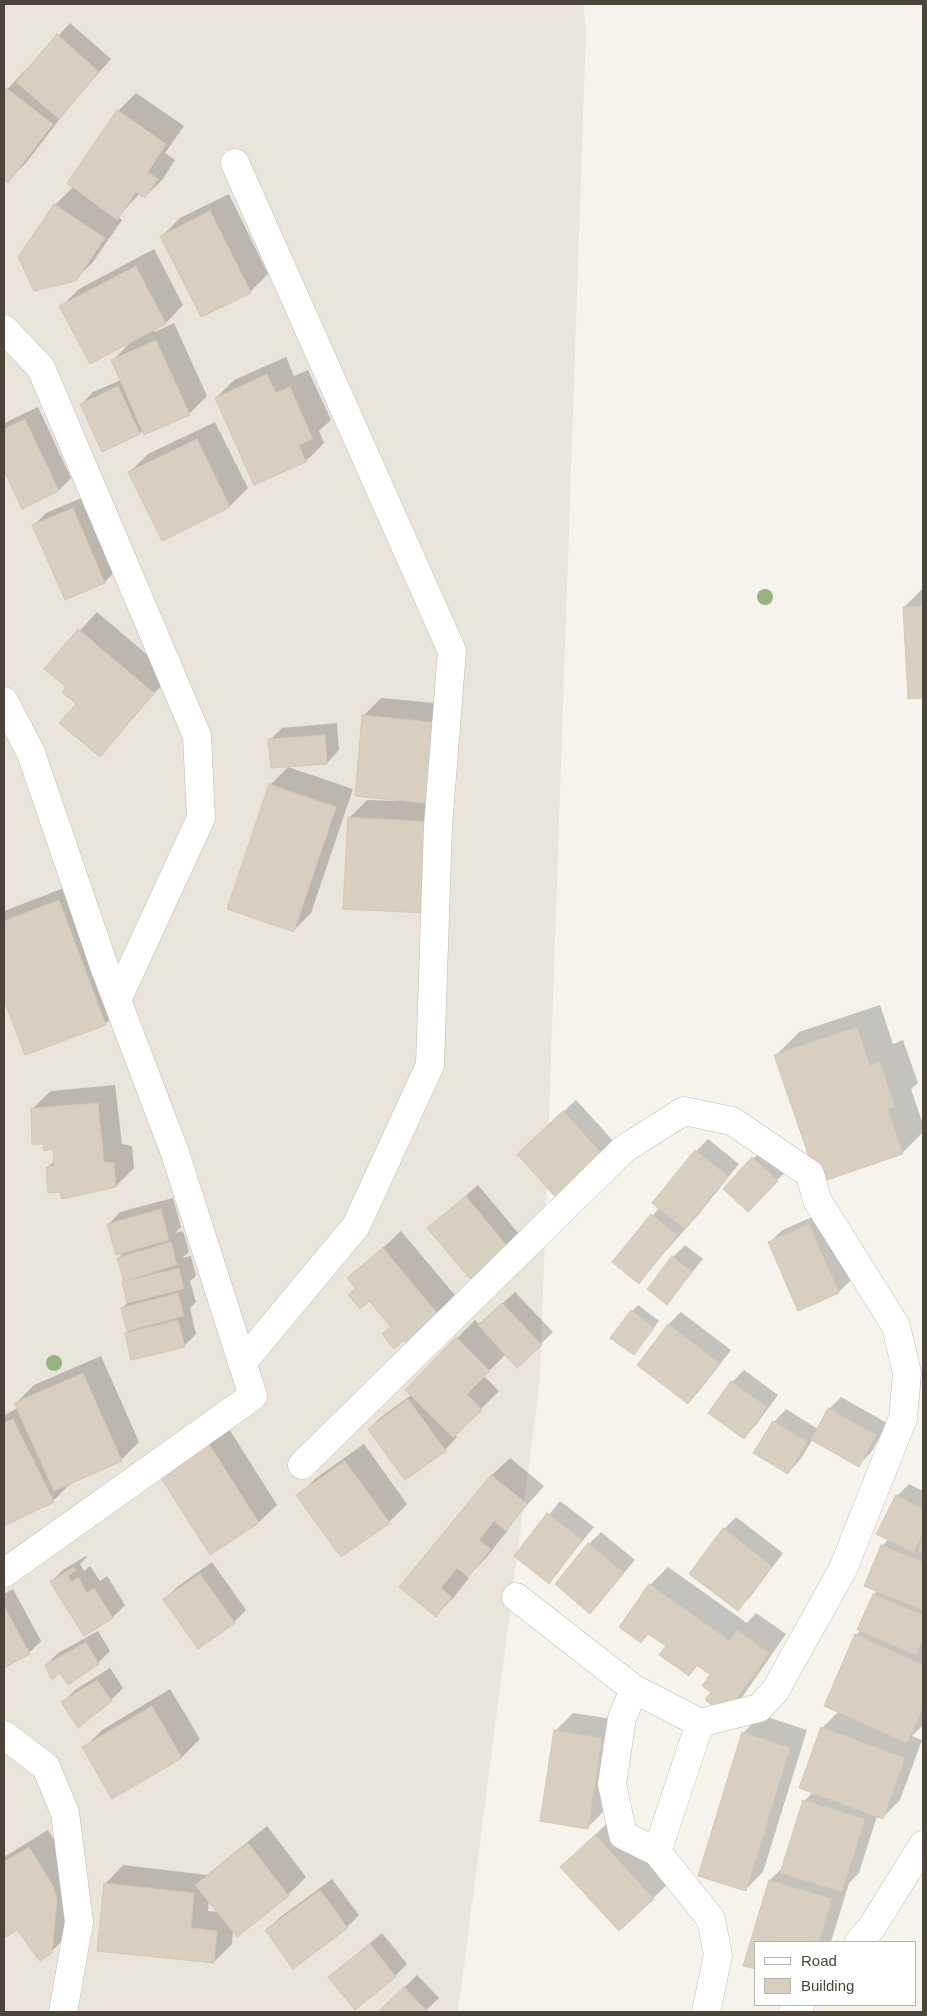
<!DOCTYPE html>
<style>
body{margin:0}
#map{position:relative;width:927px;height:2016px;overflow:hidden;background:#f6f3ec;font-family:Arial,sans-serif}
canvas{display:block}
.frame{position:absolute;inset:0;border:5px solid #4b4439;pointer-events:none}
.legend{position:absolute;left:754px;top:1941px;width:162px;height:65px;box-sizing:border-box;background:#fff;border:1px solid #b7b4b0;margin:0;padding:6px 9px;list-style:none;font-size:15px;color:#4b4439}
.legend li{display:flex;align-items:center;gap:10px;height:25px}
.legend b{width:25px;border:1px solid #b7b4b0}
</style>
<div id="map">
<canvas width="927" height="2016"></canvas>
<div class="frame"></div>
<ul class="legend">
<li><b style="height:6px;background:#fff"></b>Road</li>
<li><b style="height:14px;background:#d8cfc1"></b>Building</li>
</ul>
</div>
<script>
const g = document.querySelector('canvas').getContext('2d');
g.lineJoin = 'round';
function fillPath(path, color) {
  g.fillStyle = color;
  g.fill(path, 'evenodd');
}
function toPath(rows) {
  const path = new Path2D();
  for (const r of rows) {
    path.moveTo(r[0], r[1]);
    for (let i = 2; i < r.length; i += 2) path.lineTo(r[i], r[i + 1]);
  }
  return path;
}
function trace(path, color, width, dash) {
  g.strokeStyle = color;
  g.lineWidth = width;
  g.lineCap = dash ? 'butt' : 'round';
  g.setLineDash(dash || []);
  g.stroke(path);
}
fillPath(toPath([
 [4,4,583,4,586,30,540,1380,458,2012,4,2012]
]), '#eae5da');
fillPath(toPath([
 [70,23,111,59,69,107,26,163,8,181,4,177,4,93,24,71,26,72],
 [136,93,184,126,165,153,175,160,163,179,145,197,140,193,118,217,122,220,93,262,75,280,19,257,55,205,74,186,118,111],
 [229,194,268,274,250,292,162,236,180,218],
 [154,249,183,305,166,323,154,330,155,332,174,323,207,396,189,414,145,434,143,430,140,433,81,405,93,392,121,380,112,361,130,343,61,307,79,289],
 [286,357,294,376,308,370,331,420,319,431,324,443,306,461,254,484,216,398,234,380],
 [38,407,71,478,59,490,23,507,4,467,4,423],
 [215,422,248,488,230,506,130,472,148,454],
 [86,496,117,569,105,582,65,598,34,525,46,513],
 [922,589,923,697,909,697,904,607],
 [97,612,171,675,99,755,78,703,68,687,46,668],
 [381,698,457,705,446,894,349,818,367,800,398,801,363,716],
 [337,723,339,750,327,763,270,740,282,728],
 [288,767,353,789,311,913,293,931,270,785],
 [77,883,123,1006,105,1024,26,1054,4,996,4,911],
 [880,1005,893,1044,903,1040,918,1083,911,1089,923,1124,923,1132,902,1153,776,1055,799,1032],
 [115,1085,122,1144,132,1146,134,1168,116,1186,61,1190,47,1168,55,1160,54,1147,44,1142,32,1109,51,1091],
 [576,1100,618,1146,606,1158,531,1142],
 [708,1139,739,1164,698,1215,638,1282,613,1262,660,1207,696,1151],
 [765,1146,789,1168,760,1198,725,1189],
 [478,1185,519,1234,507,1246,429,1228],
 [173,1198,181,1227,175,1233,183,1231,189,1252,182,1258,191,1256,196,1276,190,1281,196,1302,190,1308,196,1334,184,1346,126,1333,131,1328,122,1308,128,1302,118,1258,125,1251,108,1225,120,1212],
 [822,1213,851,1280,839,1292,799,1309,770,1242,782,1230],
 [401,1231,459,1300,404,1339,384,1334,392,1326,349,1279],
 [685,1245,703,1259,667,1303,673,1257],
 [515,1292,553,1332,541,1344,506,1354,484,1376,499,1391,455,1435,457,1437,445,1450,369,1429,381,1417,411,1395,406,1390,475,1320,480,1325],
 [638,1305,659,1321,634,1354,632,1311],
 [681,1312,731,1350,700,1390,688,1402,638,1365,669,1324],
 [101,1356,139,1442,121,1460,72,1482,53,1501,4,1525,4,1415,18,1408,16,1403,34,1385],
 [744,1370,778,1395,756,1425,744,1437,732,1382],
 [841,1397,887,1423,871,1453,858,1465,813,1439,800,1460,788,1473,755,1453,774,1422,786,1409,818,1429,829,1409],
 [226,1424,277,1505,259,1522,178,1455],
 [364,1444,407,1504,389,1522,341,1556,298,1496,316,1478],
 [510,1458,544,1486,506,1529,508,1530,486,1558,467,1577,469,1578,454,1597,436,1615,401,1587,492,1475],
 [909,1484,923,1491,923,1725,912,1736,922,1740,900,1800,882,1818,877,1816,859,1873,849,1883,831,1942,756,1942,770,1880,783,1867,804,1801,813,1792,801,1787,823,1727,839,1711,856,1635,861,1630,859,1629,874,1594,878,1591,866,1586,883,1545,889,1539,897,1496],
 [560,1501,594,1527,549,1582,516,1556],
 [736,1517,783,1553,750,1597,738,1610,690,1574,724,1529],
 [601,1532,635,1560,590,1612,589,1544],
 [86,1556,87,1557,80,1564,84,1571,90,1566,100,1581,107,1576,125,1605,113,1617,84,1635,51,1582,63,1570],
 [212,1562,246,1610,234,1622,165,1599,177,1587],
 [668,1567,747,1623,756,1613,786,1634,743,1696,725,1714,713,1692,712,1675,698,1665,689,1675,668,1646,649,1633,641,1641,650,1585],
 [13,1589,41,1641,29,1653,4,1666,4,1599,6,1597,4,1594],
 [98,1631,110,1651,98,1663,61,1671,46,1665,58,1653],
 [110,1668,123,1688,111,1700,63,1702,75,1690],
 [170,1689,200,1739,182,1757,112,1797,84,1748,102,1730],
 [573,1713,619,1720,605,1810,587,1828,555,1731],
 [761,1715,807,1730,763,1872,745,1890,743,1733],
 [613,1818,671,1881,620,1930,580,1849],
 [267,1826,306,1877,288,1895,237,1936,233,1930,232,1944,214,1962,105,1884,123,1865,207,1875],
 [209,1901,218,1912,208,1911],
 [48,1830,71,1867,69,1934,51,1952,18,1929,7,1936,4,1932,4,1857],
 [332,1879,359,1915,347,1927,267,1931,279,1918],
 [382,1933,407,1964,395,1976,330,1977],
 [417,1975,439,1998,424,2012,380,2012]
]), '#0003');
const building = toPath([
 [57,34,99,72,59,119,16,82,57,34],
 [6,88,53,124,8,183,4,179,4,91,6,88],
 [117,110,166,144,148,172,158,179,145,198,136,192,117,220,67,183,117,110],
 [54,204,105,238,76,281,34,291,18,257,54,204],
 [210,211,251,293,201,317,160,236,210,211],
 [136,266,166,324,90,364,59,306,136,266],
 [156,340,190,415,144,435,111,360,156,340],
 [267,374,276,393,290,387,313,439,299,445,306,462,254,485,215,398,267,374],
 [118,386,140,434,102,452,80,404,118,386],
 [25,419,59,491,22,509,4,470,4,429,25,419],
 [197,439,230,507,162,541,128,472,197,439],
 [73,508,105,583,65,600,32,525,73,508],
 [923,606,923,698,908,699,903,607,923,606],
 [78,629,154,693,100,757,59,723,76,704,62,692,66,687,44,669,78,629],
 [362,715,439,723,432,804,355,796,362,715],
 [325,735,327,764,271,768,268,739,325,735],
 [269,784,336,807,294,932,227,909,269,784],
 [348,817,433,822,429,913,343,909,348,817],
 [59,900,106,1025,25,1055,4,1000,4,921,59,900],
 [857,1027,870,1066,880,1062,895,1107,888,1109,903,1154,818,1183,774,1055,857,1027],
 [98,1103,104,1162,114,1163,116,1187,62,1199,60,1192,48,1193,46,1168,54,1165,53,1149,44,1151,43,1144,32,1144,31,1108,98,1103],
 [563,1111,607,1159,560,1202,517,1154,563,1111],
 [695,1150,728,1176,685,1229,652,1203,695,1150],
 [752,1157,778,1181,748,1212,723,1189,752,1157],
 [466,1196,508,1247,470,1279,427,1228,466,1196],
 [161,1209,169,1240,116,1255,107,1224,161,1209],
 [651,1214,677,1235,639,1284,612,1262,651,1214],
 [809,1224,839,1293,798,1311,768,1242,809,1224],
 [171,1242,177,1265,124,1281,117,1258,171,1242],
 [383,1248,442,1319,409,1347,404,1340,394,1349,382,1334,391,1327,369,1301,360,1309,348,1295,355,1288,347,1278,383,1248],
 [672,1256,692,1272,667,1305,647,1289,672,1256],
 [179,1268,184,1289,127,1303,122,1282,179,1268],
 [178,1293,184,1316,127,1331,121,1308,178,1293],
 [502,1303,542,1345,517,1368,478,1325,502,1303],
 [631,1310,654,1328,634,1355,610,1338,631,1310],
 [178,1320,185,1347,131,1360,125,1333,178,1320],
 [668,1324,719,1363,688,1404,637,1365,668,1324],
 [456,1337,490,1371,467,1394,482,1410,453,1438,405,1390,456,1337],
 [83,1373,122,1461,54,1491,14,1403,83,1373],
 [731,1381,767,1407,744,1439,708,1413,731,1381],
 [408,1399,446,1451,405,1480,368,1429,408,1399],
 [828,1408,876,1435,859,1467,811,1440,828,1408],
 [13,1419,54,1502,4,1526,4,1423,13,1419],
 [773,1421,807,1442,788,1474,753,1453,773,1421],
 [208,1442,259,1523,210,1555,158,1473,208,1442],
 [345,1461,390,1523,341,1557,296,1495,345,1461],
 [491,1475,527,1504,506,1531,494,1521,479,1540,491,1549,468,1577,457,1568,441,1588,452,1597,436,1617,399,1587,491,1475],
 [896,1495,923,1509,923,1533,914,1553,876,1534,896,1495],
 [547,1513,582,1540,549,1584,514,1556,547,1513],
 [723,1528,772,1566,738,1611,689,1574,723,1528],
 [923,1540,923,1553,918,1551,923,1540],
 [588,1543,624,1573,590,1614,555,1584,588,1543],
 [881,1545,923,1562,922,1610,864,1586,881,1545],
 [74,1567,76,1570,68,1576,71,1582,78,1577,87,1593,94,1588,113,1618,84,1636,50,1582,74,1567],
 [200,1574,235,1623,198,1649,163,1599,200,1574],
 [649,1584,730,1641,737,1630,769,1653,726,1715,705,1700,711,1692,702,1686,710,1675,697,1665,689,1676,659,1655,666,1646,648,1634,641,1643,619,1627,649,1584],
 [873,1594,923,1615,923,1638,916,1655,857,1630,873,1594],
 [4,1606,30,1654,4,1668,4,1606],
 [855,1634,923,1665,923,1707,907,1743,824,1706,855,1634],
 [86,1642,99,1664,68,1685,60,1673,52,1680,45,1665,86,1642],
 [97,1680,112,1701,78,1728,61,1702,97,1680],
 [152,1706,182,1758,112,1799,82,1747,152,1706],
 [821,1727,905,1758,883,1819,799,1788,821,1727],
 [554,1730,602,1738,588,1829,540,1821,554,1730],
 [742,1732,790,1748,746,1891,698,1876,742,1732],
 [803,1800,865,1819,842,1892,780,1873,803,1800],
 [595,1835,654,1899,619,1931,560,1867,595,1835],
 [248,1843,289,1896,237,1937,195,1885,248,1843],
 [29,1847,53,1886,57,1900,52,1953,40,1961,17,1930,6,1937,4,1934,4,1862,29,1847],
 [769,1880,832,1899,819,1942,756,1942,756,1969,743,1966,769,1880],
 [104,1883,194,1893,191,1928,217,1931,214,1963,97,1951,104,1883],
 [320,1890,348,1928,293,1969,265,1930,320,1890],
 [370,1944,396,1977,355,2010,328,1977,370,1944],
 [404,1987,427,2011,426,2012,378,2012,404,1987]
]);
fillPath(building, '#d8cfc1');
trace(building, '#d3c7b4', 1);
const street = toPath([
 [235,163,452,651,438,826,430,1065,356,1226,242,1363],
 [4,329,41,368,197,736,201,818,117,1000],
 [4,701,31,753,104,966,175,1153,253,1396,4,1573],
 [302,1465,624,1149,684,1111,732,1121,810,1174,817,1200,896,1326,907,1373,903,1418,843,1569,775,1691,759,1708,700,1723,634,1689,516,1597],
 [634,1689,622,1718,612,1784,623,1835,657,1852,711,1919,718,1955,706,2012],
 [4,1735,46,1767,65,1813,79,1922,63,2012],
 [657,1852,700,1723],
 [859,1942,872,1927,923,1845],
 [793,2012,800,2005]
]);
trace(street, '#c2bbae', 29);
trace(street, '#fff', 28);
g.fillStyle = '#97b381';
for (const [x, y] of [
 [765,597],
 [54,1363]
]) {
  g.beginPath();
  g.arc(x, y, 8, 0, 2 * Math.PI);
  g.fill();
}
</script>
